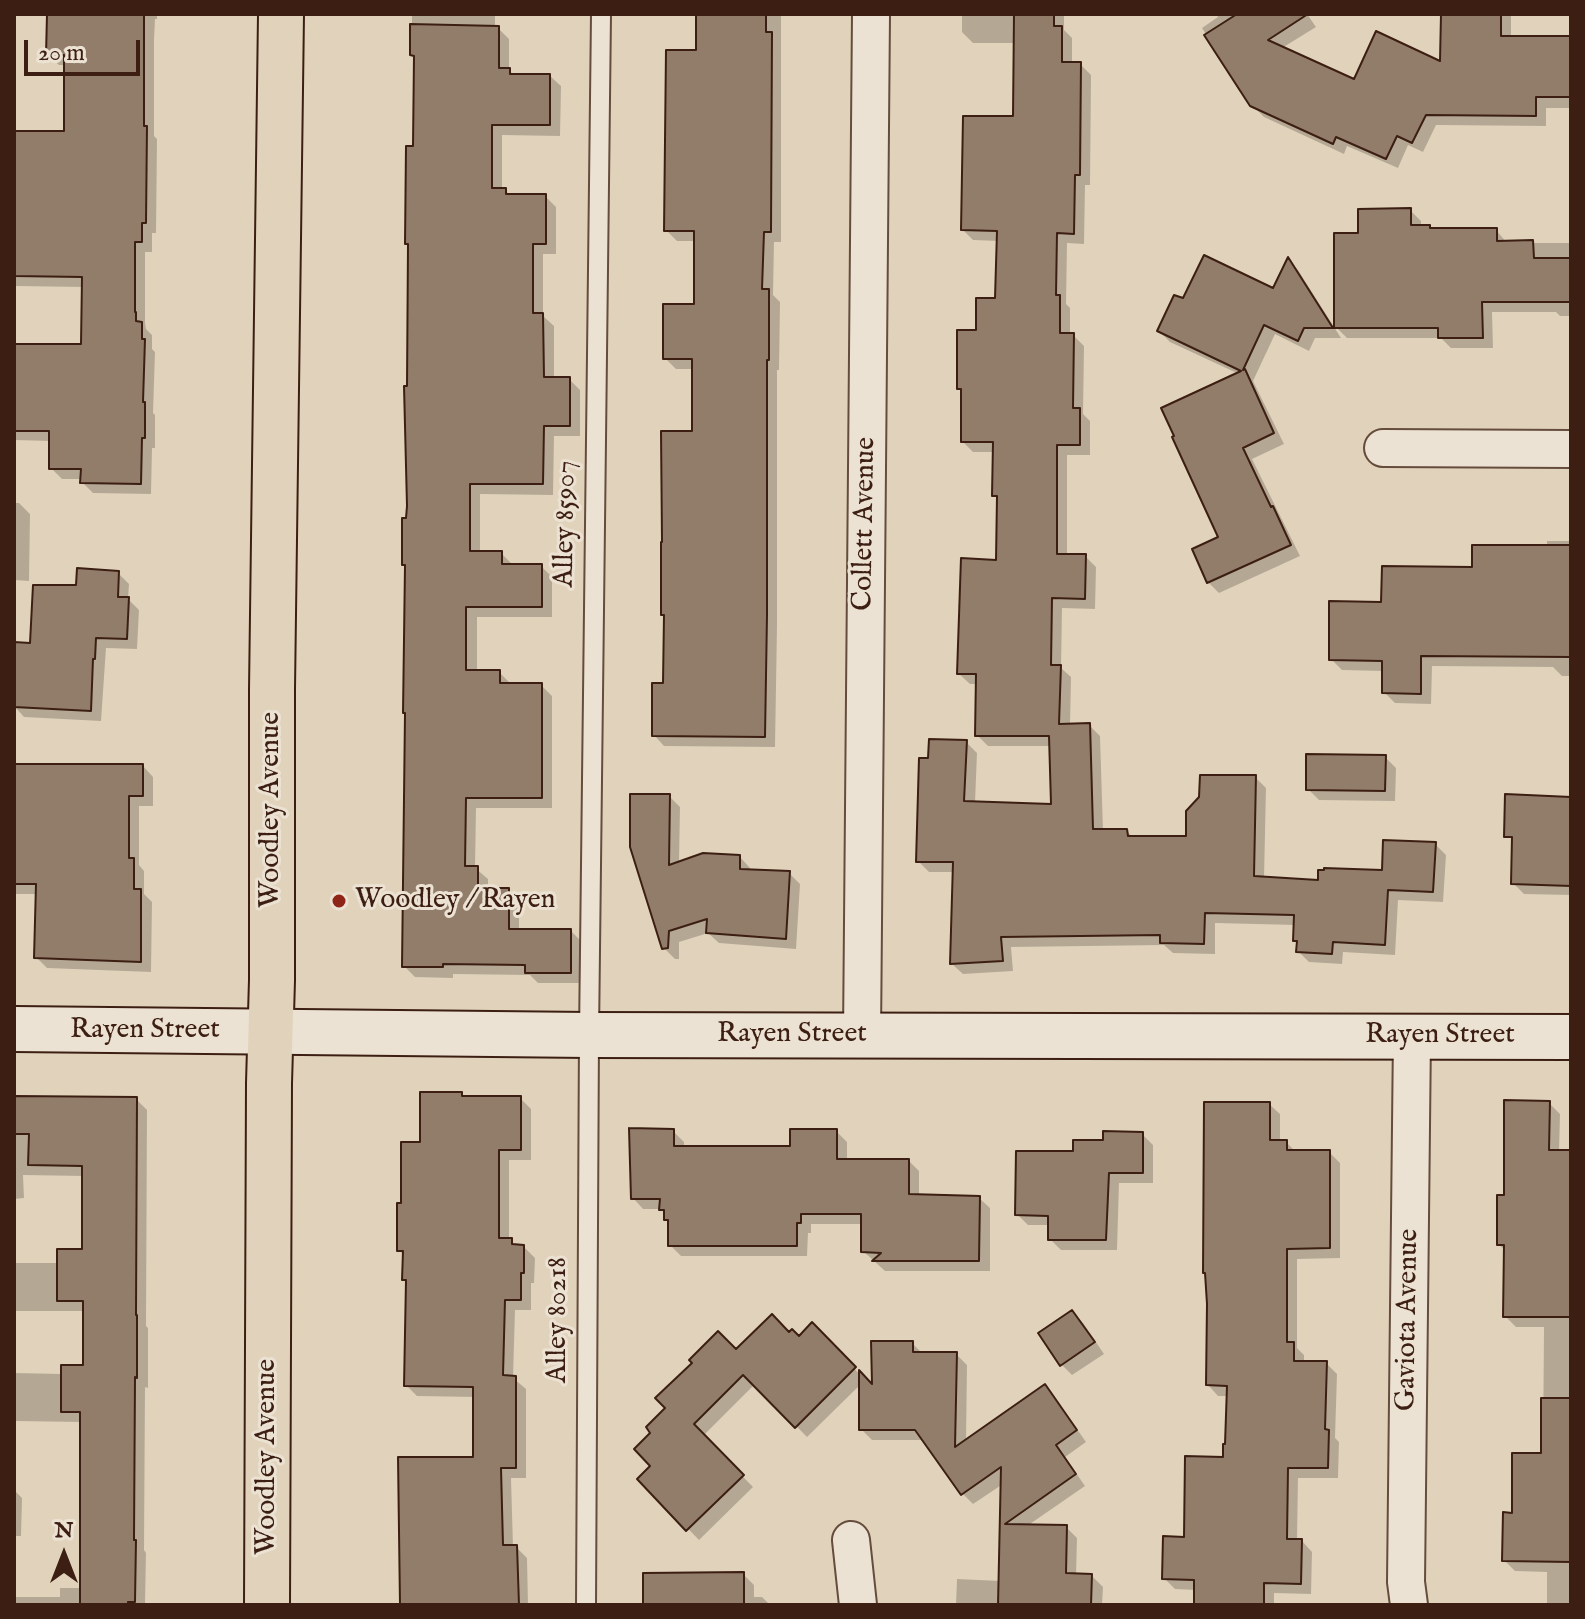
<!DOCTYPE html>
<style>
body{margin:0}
#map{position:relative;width:1585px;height:1619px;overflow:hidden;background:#e1d3bb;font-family:"IM FELL English",serif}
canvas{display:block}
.frame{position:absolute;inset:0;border:16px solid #3c1f12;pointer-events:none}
.north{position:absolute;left:24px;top:1515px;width:80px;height:80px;-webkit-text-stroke:6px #ece2d3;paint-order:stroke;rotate:0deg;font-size:22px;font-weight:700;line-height:32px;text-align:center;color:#3c1f12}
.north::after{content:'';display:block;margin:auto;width:28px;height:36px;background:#3c1f12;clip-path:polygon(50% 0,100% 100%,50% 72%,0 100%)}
.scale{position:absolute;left:24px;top:40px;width:116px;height:36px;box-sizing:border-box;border:4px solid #3c1f12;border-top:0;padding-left:10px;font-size:24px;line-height:28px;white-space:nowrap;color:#3c1f12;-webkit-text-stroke:6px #ece2d3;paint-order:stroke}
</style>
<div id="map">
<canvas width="1585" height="1619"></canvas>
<div class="frame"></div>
<div class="north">N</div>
<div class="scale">20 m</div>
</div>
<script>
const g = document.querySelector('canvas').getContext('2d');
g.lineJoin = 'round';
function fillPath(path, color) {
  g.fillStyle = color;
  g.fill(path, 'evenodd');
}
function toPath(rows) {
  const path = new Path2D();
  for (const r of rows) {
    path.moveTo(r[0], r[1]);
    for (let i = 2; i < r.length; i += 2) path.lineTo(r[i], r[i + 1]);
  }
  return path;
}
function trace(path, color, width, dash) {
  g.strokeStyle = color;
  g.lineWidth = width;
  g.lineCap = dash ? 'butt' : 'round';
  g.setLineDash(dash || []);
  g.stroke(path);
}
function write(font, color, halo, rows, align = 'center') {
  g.font = font + ' "IM FELL English",serif';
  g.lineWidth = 6;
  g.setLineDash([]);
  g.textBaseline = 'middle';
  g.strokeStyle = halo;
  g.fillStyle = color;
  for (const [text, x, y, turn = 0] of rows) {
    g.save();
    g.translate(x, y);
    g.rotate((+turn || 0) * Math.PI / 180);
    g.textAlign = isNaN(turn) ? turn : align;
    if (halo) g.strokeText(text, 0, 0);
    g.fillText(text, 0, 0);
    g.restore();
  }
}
fillPath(toPath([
 [49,14,157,14,157,19,155,19,154,40,154,136,157,139,156,233,152,233,152,252,145,252,145,323,146,329,152,335,152,349,155,352,153,413,155,415,155,448,152,448,151,494,93,493,82,482,82,479,62,479,51,468,51,441,14,440,14,346,83,346,84,287,14,286,14,133,66,133,66,65,59,65,48,55],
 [412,14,495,14,495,27,498,28,509,39,509,70,515,76,550,76,561,86,560,136,502,135,502,190,505,190,511,196,545,196,556,207,556,254,543,254,543,316,554,326,554,379,569,379,580,390,580,436,554,436,553,495,480,494,480,553,501,553,512,564,541,566,552,577,552,617,477,617,477,672,499,672,510,683,541,685,552,696,552,808,476,808,475,868,488,879,488,890,508,890,519,901,519,931,571,931,582,942,582,983,538,983,530,975,453,974,453,978,415,977,404,966,410,246,407,243,415,148,416,58,412,55],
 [698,14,781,14,781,242,774,242,773,295,780,302,779,370,777,370,777,627,775,747,664,746,654,735,665,685,666,617,663,615,694,433,694,369,676,369,665,358,696,306,696,241,677,241,666,230,698,52],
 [962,14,1064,14,1064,30,1072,38,1072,64,1080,64,1091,75,1090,185,1085,185,1084,244,1067,243,1066,304,1070,308,1070,335,1073,335,1084,346,1083,414,1090,421,1090,455,1067,455,1067,556,1085,556,1096,567,1095,609,1062,608,1061,668,1071,677,1070,726,1089,725,1100,736,1103,831,1127,831,1133,838,1188,838,1255,777,1266,788,1264,879,1319,882,1384,872,1435,844,1446,855,1443,902,1398,900,1395,955,1343,952,1342,964,1309,962,1298,951,1298,944,1295,940,1296,925,1215,923,1215,954,1173,953,1164,945,1011,947,1013,971,963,974,952,964,955,872,929,872,918,861,930,760,966,742,977,753,975,803,1053,806,1052,746,988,746,977,735,978,684,970,684,959,674,998,562,999,500,994,495,995,452,973,452,963,442,963,392,959,388,978,332,997,300,999,241,973,240,963,230,1015,118,1016,43,973,43,962,32],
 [1216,14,1307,14,1316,27,1282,48,1355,82,1442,64,1443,14,1511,14,1511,38,1571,38,1571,108,1546,108,1546,126,1436,125,1423,152,1408,145,1398,168,1347,146,1344,154,1264,117,1252,105,1202,28,1218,17],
 [1410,210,1421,221,1421,227,1429,227,1432,230,1496,230,1507,243,1571,243,1571,316,1560,316,1556,312,1492,312,1493,348,1451,348,1441,338,1347,338,1337,328,1336,329,1336,235,1360,235],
 [1288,260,1298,270,1341,338,1315,338,1309,351,1275,334,1253,381,1284,444,1252,459,1300,556,1219,593,1208,582,1220,538,1239,374,1170,342,1159,331,1184,301,1274,291],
 [14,503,19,503,30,514,29,581,14,580],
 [1547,541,1571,541,1571,676,1562,676,1553,667,1432,666,1431,704,1395,703,1384,692,1384,671,1342,670,1331,659,1383,604,1474,570,1547,547],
 [118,573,129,584,128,599,139,610,137,649,106,648,101,721,24,717,14,706,14,644,32,645,78,587],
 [1385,757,1396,768,1395,801,1319,800,1308,789],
 [14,766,143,766,153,777,153,806,139,806,139,865,144,871,144,894,152,902,151,972,47,968,36,957,37,894,14,894],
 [669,796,680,807,679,863,740,857,750,868,750,871,789,873,800,884,796,949,719,943,708,933,679,942,679,959,675,959,664,948],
 [1571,817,1571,895,1524,894,1513,883],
 [461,1094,465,1098,520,1098,531,1109,531,1160,509,1160,509,1240,518,1246,524,1247,535,1258,534,1283,531,1283,531,1310,515,1310,513,1378,526,1389,526,1478,511,1478,513,1547,516,1547,527,1558,528,1605,399,1605,399,1594,402,1594,475,1459,475,1397,417,1396,406,1385,408,1283,404,1279,405,1256,399,1250,403,1205,422,1144],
 [14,1098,136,1099,147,1110,146,1326,148,1328,148,1388,145,1387,144,1550,146,1553,145,1605,14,1605,14,1597,60,1597,60,1588,82,1588,82,1422,14,1421,14,1373,63,1374,85,1367,85,1311,14,1311,14,1263,59,1263,84,1251,84,1176,23,1175,24,1198,14,1199],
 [1549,1103,1560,1114,1559,1152,1571,1152,1571,1605,1547,1605,1547,1572,1515,1571,1504,1560,1543,1455,1544,1327,1516,1327,1505,1316,1506,1251,1499,1245,1506,1197],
 [1269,1104,1280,1114,1280,1142,1286,1142,1296,1152,1329,1152,1340,1163,1340,1258,1297,1259,1297,1348,1304,1355,1304,1363,1326,1363,1337,1374,1335,1438,1339,1442,1338,1478,1298,1478,1297,1541,1302,1541,1312,1552,1311,1594,1274,1593,1274,1605,1196,1605,1196,1590,1175,1589,1164,1578,1225,1459,1228,1396,1218,1396,1208,1385],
 [673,1131,684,1142,684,1148,792,1148,836,1131,847,1142,847,1161,909,1161,919,1171,919,1196,979,1198,990,1208,990,1271,885,1271,863,1251,863,1224,811,1224,811,1233,808,1233,807,1256,681,1256,670,1245,670,1224,666,1219,666,1214,660,1209,643,1209,633,1198],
 [1142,1134,1153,1145,1153,1183,1119,1183,1117,1250,1061,1250,1050,1239,1050,1225,1028,1225,1017,1214,1074,1153,1105,1142],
 [1072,1312,1083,1323,1104,1354,1072,1375,1062,1365],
 [812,1325,874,1389,912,1343,923,1354,956,1354,967,1365,966,1442,1044,1387,1055,1398,1086,1442,1065,1457,1085,1486,1027,1526,1066,1527,1077,1538,1076,1576,1092,1576,1103,1587,1102,1605,956,1605,957,1579,1001,1581,1003,1484,973,1504,963,1494,925,1440,872,1440,861,1429,861,1384,807,1437,755,1384,703,1436,753,1487,699,1540,640,1479,736,1352,790,1335,799,1338],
 [14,1490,22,1498,21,1536,14,1536],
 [743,1574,754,1585,754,1597,762,1597,770,1605,645,1605]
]), '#0003');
const building = toPath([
 [47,14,144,14,144,126,147,126,146,223,142,223,142,242,135,242,135,312,136,312,136,321,142,322,142,339,145,339,143,402,145,402,145,438,142,438,141,484,80,483,81,469,49,469,49,431,14,431,14,344,81,344,82,277,14,276,14,131,64,131,64,55,46,55,47,14],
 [696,14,766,14,766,32,772,32,771,232,764,232,762,289,769,289,769,360,767,360,767,615,765,737,652,736,652,683,663,683,664,615,661,615,661,542,662,542,661,431,692,431,692,359,663,359,663,304,694,304,694,231,664,231,666,50,696,50,696,14],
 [1014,14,1054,14,1054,26,1062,26,1062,62,1081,62,1080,175,1075,175,1074,234,1057,233,1056,295,1060,295,1060,333,1074,333,1073,408,1080,408,1080,445,1057,445,1057,554,1086,554,1085,599,1052,598,1051,665,1061,665,1059,724,1090,723,1093,829,1127,829,1128,836,1186,836,1186,811,1199,797,1200,775,1256,775,1254,876,1318,880,1318,870,1324,870,1324,868,1382,870,1383,840,1436,842,1433,892,1388,890,1385,945,1333,942,1332,954,1296,952,1297,941,1293,941,1294,915,1205,913,1204,944,1160,943,1160,935,1001,937,1003,961,950,964,953,862,916,862,919,758,928,758,929,739,967,740,964,801,1051,804,1049,736,975,736,976,674,957,674,961,558,996,560,997,496,992,496,993,442,961,442,961,389,957,389,957,330,976,330,976,298,995,298,997,231,961,230,963,116,1013,116,1014,14],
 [1237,14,1308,14,1268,40,1354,79,1376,31,1440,61,1441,14,1501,14,1501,36,1571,36,1571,97,1536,97,1536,116,1426,115,1412,143,1397,136,1386,159,1336,137,1333,144,1250,106,1204,35,1237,14],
 [410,24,499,26,499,68,510,68,510,74,550,74,550,125,492,125,492,188,506,188,506,194,546,194,546,244,533,244,533,313,543,313,544,377,570,377,570,426,544,426,543,484,470,484,470,551,502,551,502,564,542,564,542,607,466,607,466,670,500,670,500,683,542,683,542,798,466,798,465,866,478,866,478,888,509,888,509,929,571,929,571,973,525,973,525,965,443,964,443,967,402,967,405,713,403,713,405,565,402,565,402,518,406,518,407,506,404,386,407,386,408,244,405,244,406,146,413,146,414,56,410,55,410,24],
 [1411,208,1411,225,1430,225,1430,228,1497,228,1497,241,1533,240,1534,258,1571,258,1571,302,1482,302,1483,338,1438,338,1438,328,1334,328,1334,233,1358,233,1358,209,1411,208],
 [1204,255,1273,288,1288,257,1333,328,1304,328,1298,341,1264,325,1243,370,1245,369,1274,433,1243,448,1271,507,1273,506,1291,545,1207,583,1192,549,1218,537,1172,437,1174,436,1161,408,1241,371,1157,331,1174,295,1183,298,1204,255],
 [1472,545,1571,545,1571,657,1421,656,1421,694,1382,693,1382,661,1329,660,1329,601,1381,602,1382,566,1472,567,1472,545],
 [77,568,119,571,118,597,129,597,127,639,96,638,95,659,93,659,91,711,14,707,14,642,30,643,33,585,76,585,77,568],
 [1306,754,1386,755,1385,791,1306,790,1306,754],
 [14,764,143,764,143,796,129,796,129,858,134,858,134,889,141,889,141,962,34,958,36,884,14,884,14,764],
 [630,794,670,794,669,865,703,853,740,855,740,869,790,871,786,939,706,933,707,919,669,931,668,948,662,949,630,847,630,794],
 [1505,794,1571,797,1571,886,1511,884,1512,837,1504,837,1505,794],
 [420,1092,462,1092,462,1096,521,1096,521,1150,499,1150,499,1238,512,1238,512,1244,524,1245,524,1273,521,1273,521,1300,505,1300,503,1375,516,1376,516,1468,501,1468,503,1545,517,1545,519,1605,400,1605,398,1457,473,1457,473,1387,404,1386,406,1280,402,1280,403,1251,397,1251,397,1203,401,1203,401,1142,420,1142,420,1092],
 [14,1096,137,1097,136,1315,137,1315,137,1378,135,1377,134,1540,136,1540,135,1602,128,1602,128,1605,80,1605,80,1412,61,1412,61,1365,83,1365,83,1301,57,1301,57,1249,82,1249,82,1166,28,1165,29,1134,14,1134,14,1096],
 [1504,1100,1550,1101,1549,1150,1571,1150,1571,1317,1503,1317,1504,1245,1497,1245,1497,1195,1504,1195,1504,1100],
 [1204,1102,1270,1102,1270,1140,1287,1140,1287,1150,1330,1150,1330,1248,1287,1249,1287,1342,1294,1342,1294,1361,1327,1361,1325,1429,1329,1430,1328,1468,1288,1468,1287,1539,1302,1539,1301,1584,1264,1583,1264,1605,1194,1605,1194,1580,1162,1579,1163,1536,1184,1537,1185,1456,1223,1457,1223,1444,1225,1444,1227,1386,1206,1385,1207,1304,1205,1273,1203,1273,1204,1102],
 [629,1128,674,1129,674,1146,790,1146,790,1129,837,1129,837,1159,909,1159,909,1194,980,1196,979,1261,872,1261,881,1253,861,1252,861,1214,801,1214,801,1223,797,1223,797,1246,668,1246,668,1220,664,1220,664,1210,659,1210,660,1199,631,1199,629,1128],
 [1103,1131,1143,1132,1143,1173,1109,1173,1106,1240,1048,1240,1048,1216,1015,1215,1016,1151,1073,1151,1073,1140,1103,1140,1103,1131],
 [1072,1310,1095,1342,1060,1366,1038,1333,1072,1310],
 [772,1314,789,1332,792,1329,799,1336,812,1322,856,1367,795,1428,743,1375,694,1424,744,1475,686,1531,637,1479,650,1466,634,1449,650,1433,646,1427,665,1408,655,1398,692,1363,689,1360,718,1331,736,1349,772,1314],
 [871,1341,913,1341,913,1352,957,1352,955,1447,1045,1384,1077,1430,1056,1445,1076,1474,1005,1524,1067,1525,1066,1573,1092,1574,1091,1605,998,1605,1001,1467,961,1495,915,1430,859,1430,859,1370,872,1384,871,1341],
 [1541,1398,1571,1398,1571,1562,1502,1561,1503,1512,1512,1513,1512,1453,1541,1453,1541,1398],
 [744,1572,744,1605,643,1605,643,1573,744,1572]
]);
fillPath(building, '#927d6a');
trace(building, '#3c1f12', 2);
const lane = toPath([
 [586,1605,589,1035,601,14]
]);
const street = toPath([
 [1383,448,1571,449],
 [862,1035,871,14],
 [851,1540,858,1605],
 [1409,1605,1406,1582,1412,1035]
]);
const secondary = toPath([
 [14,1029,589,1035,1571,1037]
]);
const primary = toPath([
 [267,1605,269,1083,272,980,272,689,281,14]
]);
trace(lane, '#654c3c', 22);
trace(street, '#654c3c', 40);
trace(secondary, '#3c1f12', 48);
trace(primary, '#3c1f12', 48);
trace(lane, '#ece2d3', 18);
trace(street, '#ece2d3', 36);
trace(secondary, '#ece2d3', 44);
trace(primary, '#e1d3bb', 44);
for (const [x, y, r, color] of [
 [339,901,8,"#8f2418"]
]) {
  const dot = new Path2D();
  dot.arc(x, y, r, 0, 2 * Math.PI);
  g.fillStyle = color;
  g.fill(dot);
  trace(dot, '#ece2d3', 3);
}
write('28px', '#3c1f12', '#ece2d3', [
 ["Alley 85907",567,524,-89],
 ["Collett Avenue",866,524,-89],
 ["Woodley Avenue",272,810,-90],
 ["Rayen Street",145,1031],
 ["Rayen Street",792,1035],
 ["Rayen Street",1440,1036],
 ["Alley 80218",559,1320,-90],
 ["Gaviota Avenue",1409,1320,-89],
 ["Woodley Avenue",268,1457,-90]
]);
write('28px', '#3c1f12', '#ece2d3', [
 ["Woodley / Rayen",355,901]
], 'left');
</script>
